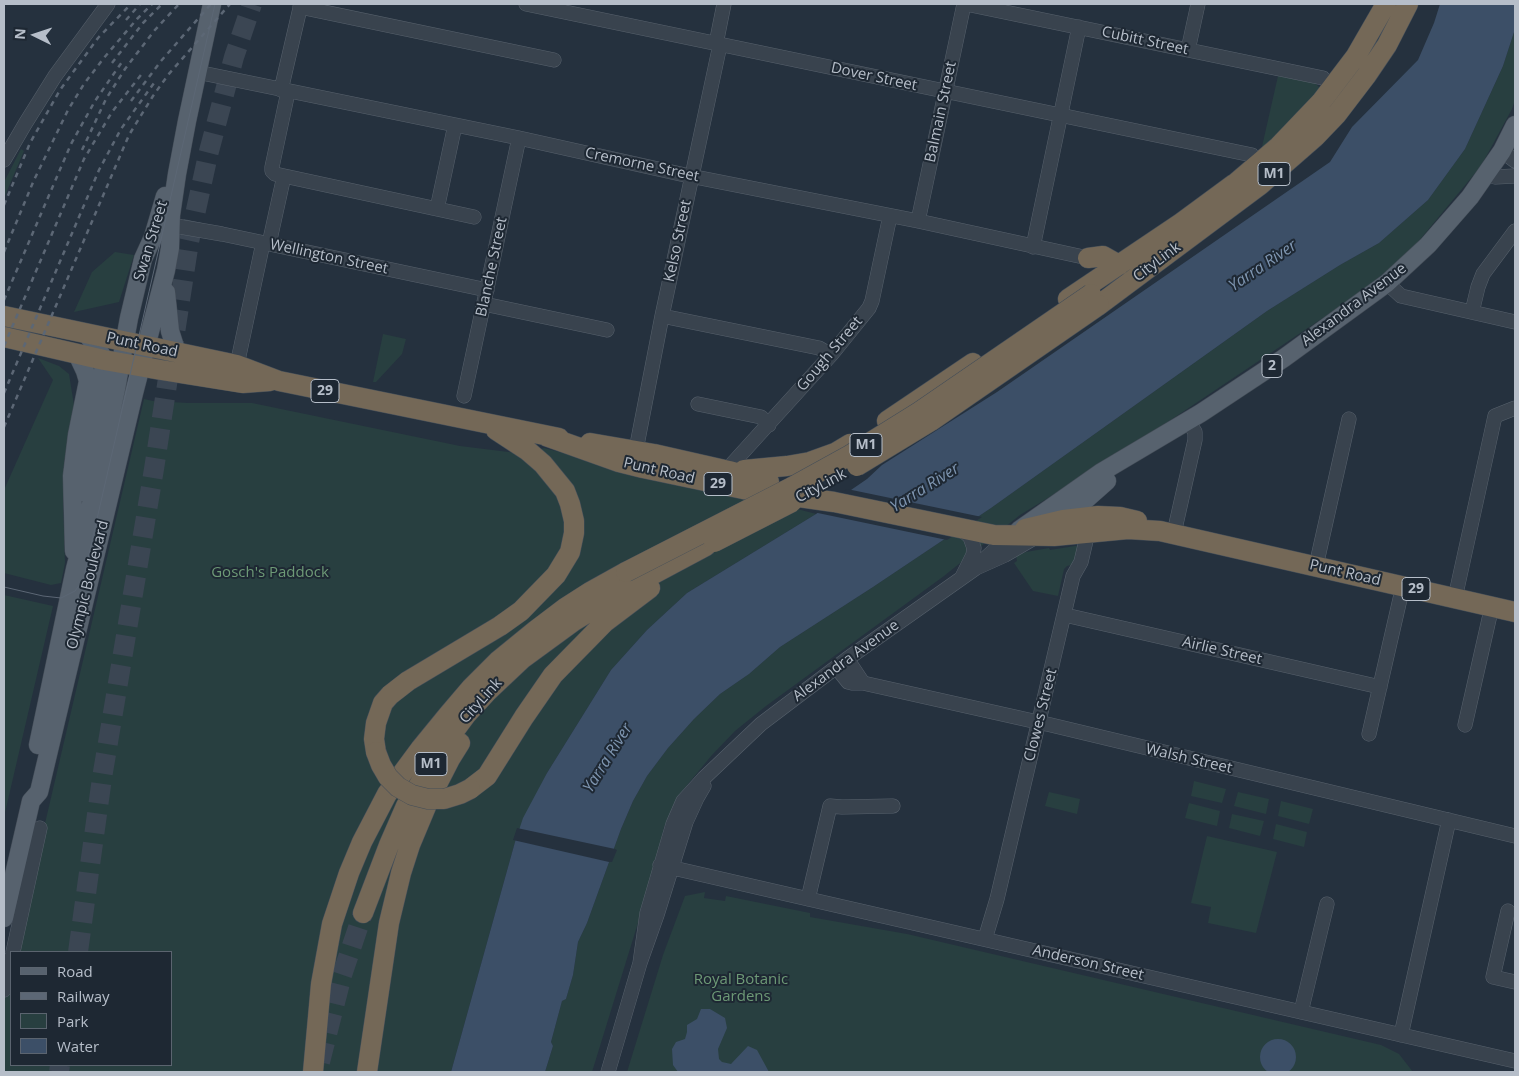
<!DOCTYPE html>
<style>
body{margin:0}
#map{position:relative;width:1519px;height:1076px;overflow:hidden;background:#25313e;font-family:"Open Sans",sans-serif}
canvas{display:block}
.frame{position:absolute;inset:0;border:5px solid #b6bec9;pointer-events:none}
.legend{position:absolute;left:10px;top:951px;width:162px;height:115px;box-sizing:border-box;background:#1e2833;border:1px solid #5b646f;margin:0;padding:6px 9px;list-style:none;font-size:15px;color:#b6bec9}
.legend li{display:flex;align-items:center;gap:10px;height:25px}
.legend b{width:25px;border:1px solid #5b646f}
.north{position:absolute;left:10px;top:10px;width:50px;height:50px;-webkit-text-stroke:4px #1e2833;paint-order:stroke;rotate:274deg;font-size:14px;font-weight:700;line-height:20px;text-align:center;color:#b6bec9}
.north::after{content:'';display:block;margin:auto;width:18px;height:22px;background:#b6bec9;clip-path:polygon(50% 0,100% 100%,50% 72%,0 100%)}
</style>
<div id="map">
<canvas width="1519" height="1076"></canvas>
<div class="frame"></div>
<ul class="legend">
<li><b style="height:6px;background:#57626e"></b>Road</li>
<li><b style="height:6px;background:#5c6775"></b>Railway</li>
<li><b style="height:14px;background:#283f40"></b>Park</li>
<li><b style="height:14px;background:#3c4f67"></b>Water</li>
</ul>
<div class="north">N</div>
</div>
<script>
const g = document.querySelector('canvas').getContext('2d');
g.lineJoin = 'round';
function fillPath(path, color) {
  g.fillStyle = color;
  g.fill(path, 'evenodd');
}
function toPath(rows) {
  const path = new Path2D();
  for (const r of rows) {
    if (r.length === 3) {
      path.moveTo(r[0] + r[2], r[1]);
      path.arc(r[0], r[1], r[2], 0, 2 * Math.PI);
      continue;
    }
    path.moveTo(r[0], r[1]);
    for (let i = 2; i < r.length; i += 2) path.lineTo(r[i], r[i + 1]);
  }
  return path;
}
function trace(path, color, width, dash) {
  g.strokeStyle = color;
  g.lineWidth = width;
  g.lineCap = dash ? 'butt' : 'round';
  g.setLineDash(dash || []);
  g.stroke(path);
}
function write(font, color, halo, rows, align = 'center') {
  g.font = font + ' "Open Sans",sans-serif';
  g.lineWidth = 4;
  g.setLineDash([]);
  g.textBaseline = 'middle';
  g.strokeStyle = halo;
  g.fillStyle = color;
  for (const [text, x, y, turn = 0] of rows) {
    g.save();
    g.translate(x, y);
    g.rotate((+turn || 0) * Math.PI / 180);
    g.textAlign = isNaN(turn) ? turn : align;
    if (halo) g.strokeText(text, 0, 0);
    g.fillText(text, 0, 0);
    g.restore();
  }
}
fillPath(toPath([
 [1515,29,1515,100,1512,109,1481,166,1408,254,1366,289,1120,454,1020,515,944,576,766,706,735,731,712,755,683,790,664,827,654,871,592,1072,545,1072,553,1046,551,1042,562,1001,566,999,573,975,578,942,587,923,621,829,633,801,647,776,668,748,694,719,720,694,749,674,780,647,873,587,991,508,1267,311,1340,265,1379,243,1428,200,1465,149,1503,66],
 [1278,76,1315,83,1320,88,1274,138,1273,138,1270,144,1261,151],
 [21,149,24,151,4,198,4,182],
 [115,252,134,255,119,302,74,312,92,272],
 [383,334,406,339,402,354,376,382,373,382],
 [38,358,59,366,69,374,74,405,64,463,63,501,65,563,61,583,51,585,4,573,4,490,53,380],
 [144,399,153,401,188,403,252,403,460,446,525,454,544,448,642,473,749,496,816,514,687,593,647,630,611,670,547,773,515,842,451,1072,4,1072,4,999,11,967,11,1065,171,1065,171,952,15,952],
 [1081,545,1075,564,1067,566,1064,569,1058,596,1033,591,1014,563,1017,561,1016,556,1026,552,1049,548,1050,550],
 [4,595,53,606,4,817],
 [1194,781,1226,789,1222,803,1191,796],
 [1049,792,1080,799,1077,814,1045,806],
 [1238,792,1269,799,1266,814,1234,806],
 [1281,801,1313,809,1309,824,1278,816],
 [1189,803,1220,811,1217,826,1185,818],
 [1232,814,1264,821,1260,836,1229,828],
 [1276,824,1307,832,1304,847,1273,839],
 [1207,836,1277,852,1256,933,1208,923,1211,907,1191,903],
 [705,892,704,898,725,901,726,896,810,913,810,917,907,934,1381,1045,1399,1054,1413,1072,627,1072,663,955,685,896]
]), '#283f40');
fillPath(toPath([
 [1440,4,1515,4,1515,29,1503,66,1465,149,1428,200,1379,243,1340,265,1267,311,991,508,873,587,780,647,749,674,720,694,694,719,668,748,647,776,633,801,621,829,587,923,578,942,573,975,566,999,562,1001,551,1042,553,1046,545,1072,451,1072,515,842,523,818,547,773,611,670,647,630,687,593,816,514,867,479,882,465,997,392,1330,162,1352,127,1418,60,1434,23],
 [701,1009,710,1009,725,1018,727,1028,718,1049,719,1059,722,1062,731,1064,748,1046,757,1050,769,1072,678,1072,673,1065,672,1049,676,1042,685,1039,687,1032,687,1025,697,1019],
 [1278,1057,18]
]), '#3c4f67');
fillPath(toPath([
 [1105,314,1106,316,969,408,874,469,881,463,996,390],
 [847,489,982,517,947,540,813,512],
 [517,828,615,849,617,850,612,862,609,862,513,840]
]), '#25313e');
trace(toPath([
 [78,952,102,778,154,469,189,242,208,155,234,57,252,4],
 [320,1062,342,975,363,913],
 [59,1072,60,1065]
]), '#3b4653', 20, [20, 10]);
const minor = toPath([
 [526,4,1252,155],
 [966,4,1323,78],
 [300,7,554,60],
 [1188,50,1198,4],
 [197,72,519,138,685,175,918,221,1088,258],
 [281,90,301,4],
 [288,92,272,167,272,171,275,174,474,217],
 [1502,151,1515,161],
 [4,160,25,124,55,76,108,4],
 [1486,174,1495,177,1515,176],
 [437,209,455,125],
 [918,221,964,4],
 [170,225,222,234,487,290],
 [269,244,284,176],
 [1033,247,1079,27],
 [1387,283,1401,296,1515,322],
 [484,304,607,330],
 [1472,312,1478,287,1483,274,1515,231],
 [662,316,819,348,831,355],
 [237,365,263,243],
 [464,396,519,138],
 [698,404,761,417,769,425],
 [636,450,662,316,720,45,717,39,724,4],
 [729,471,733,463,831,355,869,308,872,301,890,216],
 [961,529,970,537,974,548,973,555,962,577],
 [1174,533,1195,440,1195,432,1187,420],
 [981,562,1010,536],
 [1316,566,1349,419],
 [1455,598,1495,416,1515,408],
 [1065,615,1380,687],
 [847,659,863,683],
 [836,667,848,682,852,683,863,683,1051,725,1515,836],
 [1465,725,1492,606],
 [1369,734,1403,586],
 [660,865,1515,1061],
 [808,899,830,806,842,807,893,806],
 [1508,911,1493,977,1515,982],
 [985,939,997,899,1073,576,1081,562,1088,532],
 [13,952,40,828],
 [640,963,647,913,673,824,683,801,704,778,761,724,847,659,976,568,1005,555,1036,537],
 [4,990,11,958],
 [1301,1012,1327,904],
 [1401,1035,1449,820],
 [608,1072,640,963,657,915,686,822,697,798,704,786]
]);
const major = toPath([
 [166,292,170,331,177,353],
 [86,493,88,454,104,365,101,354,86,333],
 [1063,520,1107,481],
 [1019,530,1100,473,1201,413,1284,358,1387,283,1428,245,1470,197,1502,151,1515,125],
 [74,551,72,476,77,435,88,381,85,371,77,354],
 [38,745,75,569,86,527,116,389,129,318,143,259,153,237,165,196],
 [4,918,31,801,39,792,134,393,166,270,170,248,171,215,177,174,187,121,212,4]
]);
const highway = toPath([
 [1224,193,1279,146,1321,102,1356,56,1386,4],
 [1088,258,1103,256,1119,265],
 [1068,299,1181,223,1234,184],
 [1099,305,1260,185,1315,137,1337,114,1366,76,1387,45,1408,4],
 [4,316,237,365,279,381,559,438],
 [4,337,104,360,161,370,243,383,270,381],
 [887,421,973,363],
 [546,436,619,462,643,468,743,489,834,502,994,535,1054,536,1128,529,1160,531,1515,612],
 [590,443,654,454,729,471,769,482],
 [744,470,787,466,810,462,835,453,850,444],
 [1025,529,1063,520,1098,516,1120,517,1137,521],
 [376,752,374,739,376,723,383,703,390,695,408,681,500,626,521,611,556,575,570,552,574,533,574,521,570,504,565,491,543,464,528,451,496,430],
 [470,789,487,776,524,717,553,675,605,622,650,588],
 [363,913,389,845,406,806,443,746,466,715,488,691,522,659,574,621,633,585,706,546],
 [313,1072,321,984,332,924,349,873,362,842,387,794,421,748,448,715,471,688,498,661,536,630,565,608,590,592,626,572],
 [367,1072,389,923,401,873,410,845,428,802,450,759,460,743]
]);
trace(minor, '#57616c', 15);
trace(major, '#434c57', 19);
trace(highway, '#444e59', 21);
trace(minor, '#39434e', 14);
trace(major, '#57626e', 18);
trace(highway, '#746857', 20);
trace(toPath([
 [4,587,43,596,61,598,75,591,83,580,215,4]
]), '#5c6775', 1);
trace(toPath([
 [126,20,140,4],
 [112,63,143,23,162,4],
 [131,101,161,61,211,4],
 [82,150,106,99,125,69,154,31,179,4],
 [4,205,30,143,60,90,98,38,131,4],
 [4,252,34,180,68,110,84,84,103,59,137,19,152,4],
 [4,300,71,144,95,101,124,59],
 [4,346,84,159,112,112,144,71],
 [4,393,99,170,121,129,154,83],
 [4,427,129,135,153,96,168,75,230,4]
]), '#5c6775', 2.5, [5, 5]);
const highwayBridge = toPath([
 [857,466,931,421,1099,305],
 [714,542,792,502],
 [626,572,792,487,850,455,919,412,1091,294],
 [376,752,381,765,388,777,398,787,412,795,428,799,444,799,460,794,470,789]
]);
trace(highwayBridge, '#444e59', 21, []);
trace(highwayBridge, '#746857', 20);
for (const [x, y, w] of [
 [1274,174,32],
 [1272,366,20],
 [325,391,28],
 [866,445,32],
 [718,484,28],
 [1416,589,28],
 [431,764,32]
]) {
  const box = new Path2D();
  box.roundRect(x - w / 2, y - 11.5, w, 23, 4);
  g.fillStyle = '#1e2833';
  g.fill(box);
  trace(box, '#b6bec9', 1);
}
write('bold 14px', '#b6bec9', null, [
 ["M1",1274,174],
 ["2",1272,366],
 ["29",325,391],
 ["M1",866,445],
 ["29",718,484],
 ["29",1416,589],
 ["M1",431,764]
]);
write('15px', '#b6bec9', '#1e2833', [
 ["Cubitt Street",1145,41,12],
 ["Dover Street",874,77,12],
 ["Balmain Street",941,112,-78],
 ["Cremorne Street",642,165,12],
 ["Swan Street",151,241,-73],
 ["Kelso Street",678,241,-78],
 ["Wellington Street",329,257,12],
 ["CityLink",1157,262,-37],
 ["Blanche Street",492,267,-78],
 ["Alexandra Avenue",1354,305,-37],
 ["Punt Road",142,345,12],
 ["Gough Street",830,354,-50],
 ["Punt Road",659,471,13],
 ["CityLink",821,486,-28],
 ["Punt Road",1345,573,13],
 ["Olympic Boulevard",88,585,-76],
 ["Airlie Street",1222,651,13],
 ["Alexandra Avenue",846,661,-36],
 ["CityLink",481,701,-48],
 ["Clowes Street",1041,715,-76],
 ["Walsh Street",1189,759,13],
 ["Anderson Street",1088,963,13]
]);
write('15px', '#6d9976', '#1e2833', [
 ["Gosch's Paddock",270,573],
 ["Royal Botanic",741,980],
 ["Gardens",741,997]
]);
write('italic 16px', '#7e95b0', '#1e2833', [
 ["Yarra River",1263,266,-34],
 ["Yarra River",925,488,-32],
 ["Yarra River",608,758,-58]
]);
</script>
